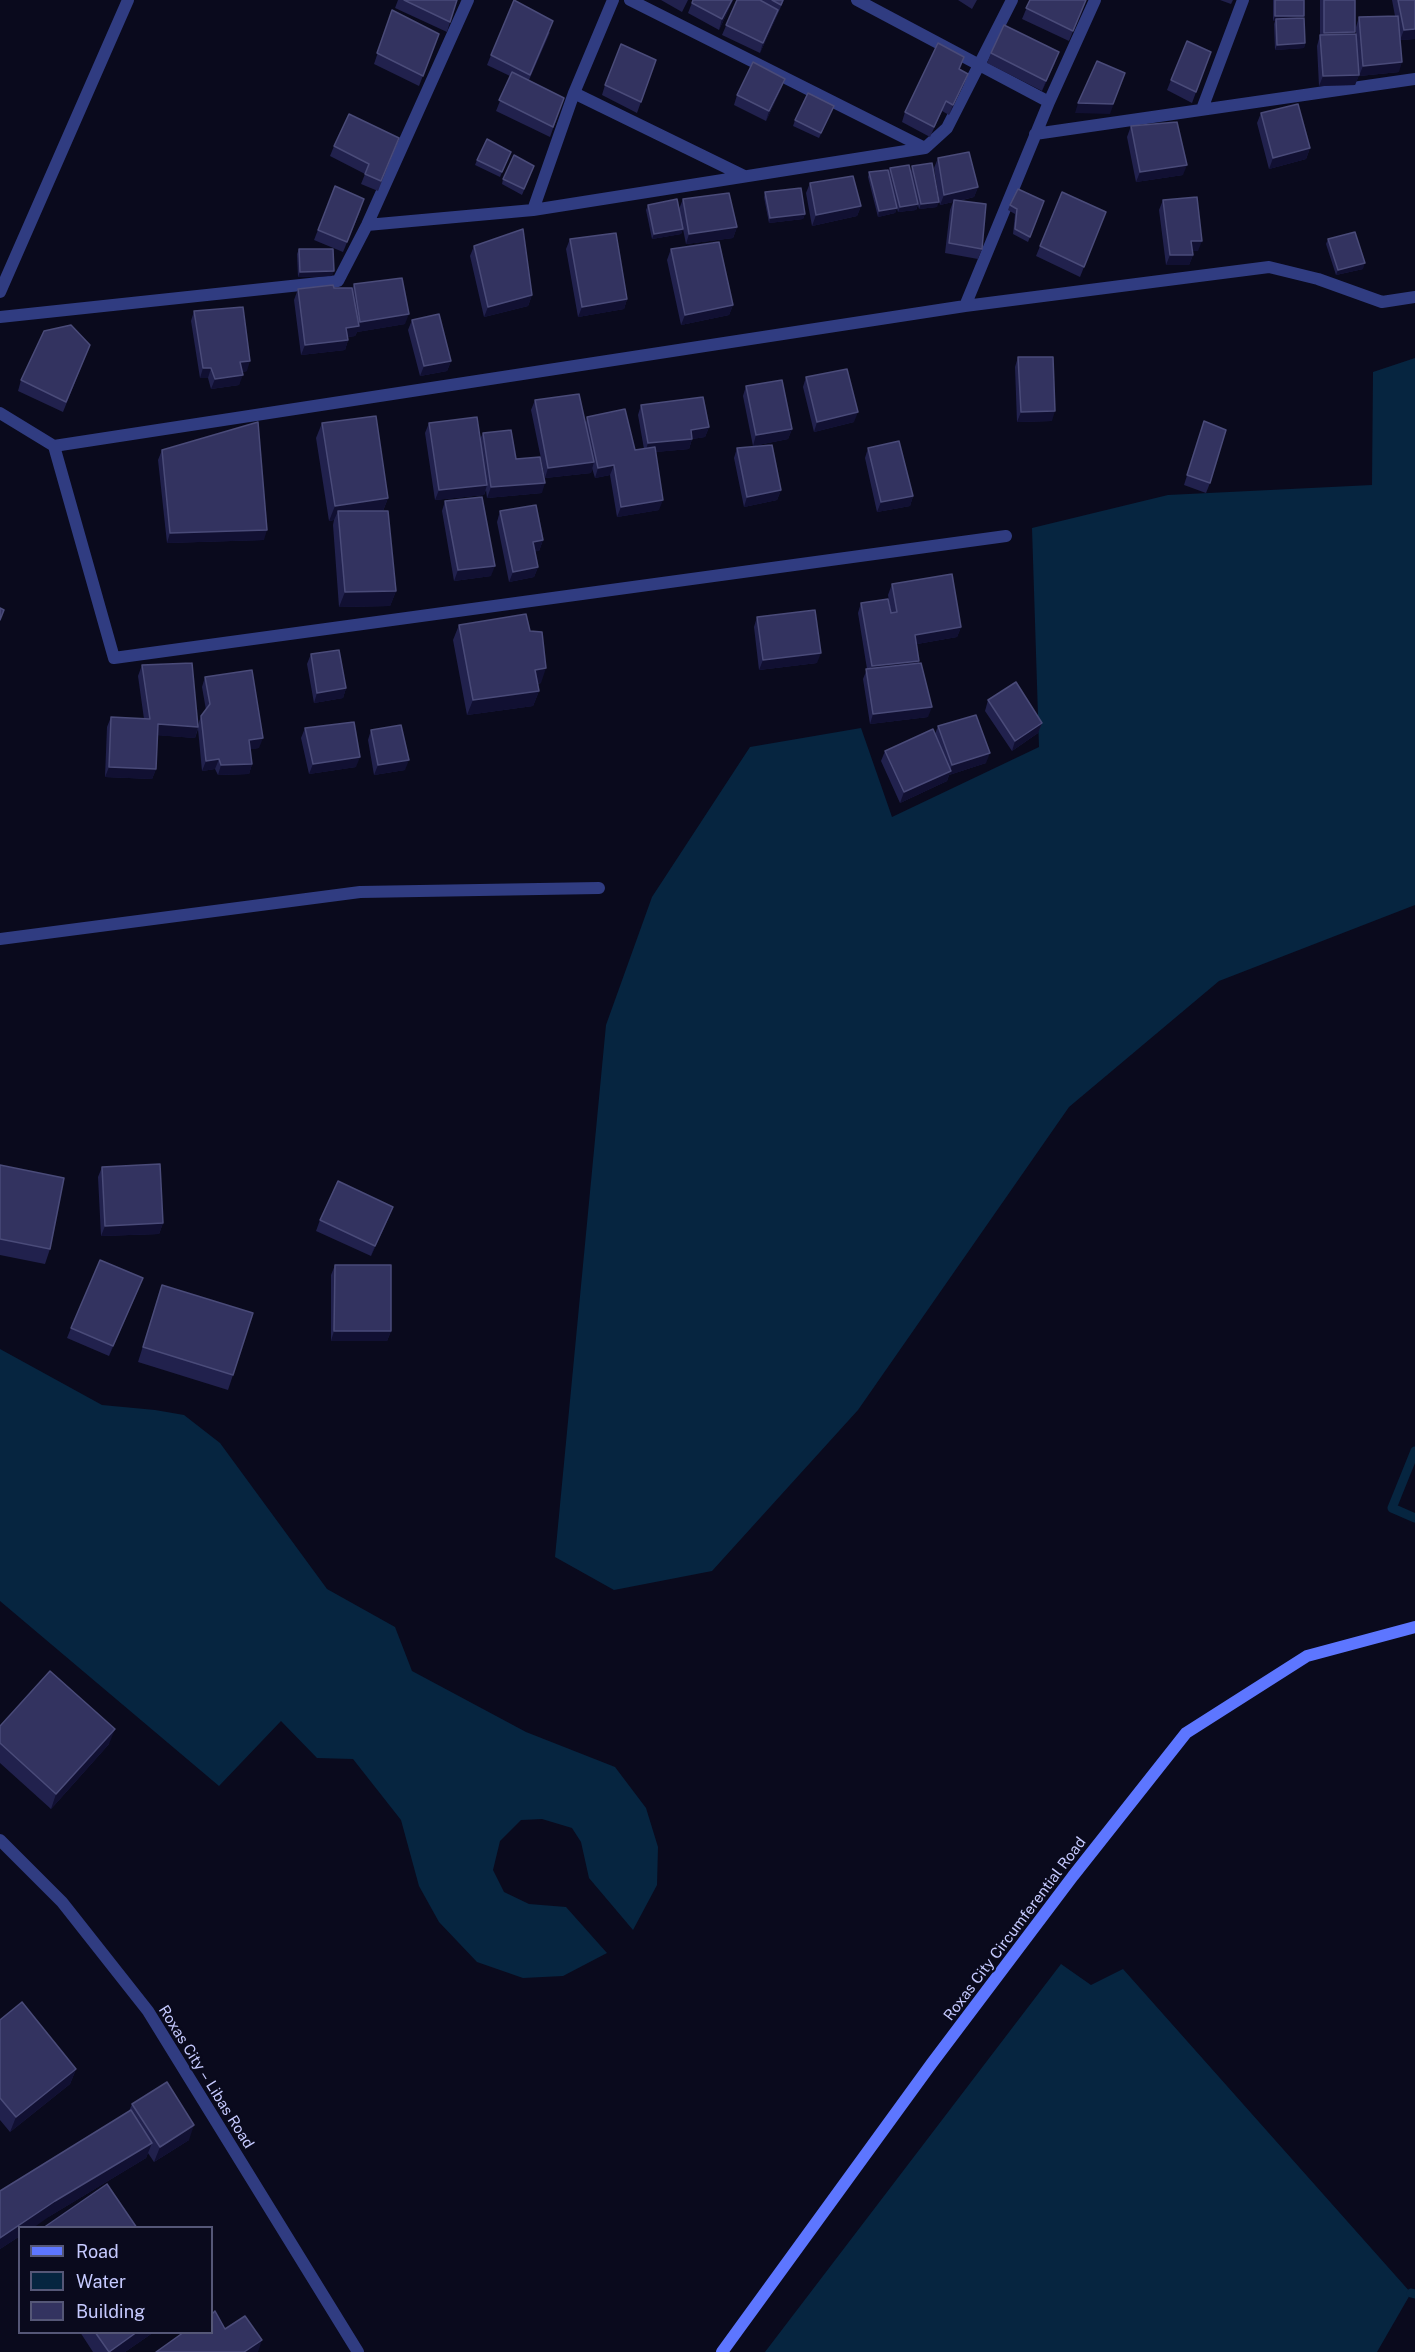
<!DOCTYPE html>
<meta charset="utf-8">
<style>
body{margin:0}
#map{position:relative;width:1415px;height:2352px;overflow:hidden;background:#0a0a1d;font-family:"Public Sans",sans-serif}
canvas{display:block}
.legend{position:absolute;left:18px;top:2226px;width:195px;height:108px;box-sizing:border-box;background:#0a0a1d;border:2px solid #555777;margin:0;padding:8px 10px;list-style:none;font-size:18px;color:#c6caff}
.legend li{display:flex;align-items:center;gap:12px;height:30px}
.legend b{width:30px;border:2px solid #555777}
</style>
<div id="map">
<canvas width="1415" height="2352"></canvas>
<ul class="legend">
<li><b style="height:8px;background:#5d76ff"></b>Road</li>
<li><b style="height:16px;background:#062540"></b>Water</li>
<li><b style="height:16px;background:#333360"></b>Building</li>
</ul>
</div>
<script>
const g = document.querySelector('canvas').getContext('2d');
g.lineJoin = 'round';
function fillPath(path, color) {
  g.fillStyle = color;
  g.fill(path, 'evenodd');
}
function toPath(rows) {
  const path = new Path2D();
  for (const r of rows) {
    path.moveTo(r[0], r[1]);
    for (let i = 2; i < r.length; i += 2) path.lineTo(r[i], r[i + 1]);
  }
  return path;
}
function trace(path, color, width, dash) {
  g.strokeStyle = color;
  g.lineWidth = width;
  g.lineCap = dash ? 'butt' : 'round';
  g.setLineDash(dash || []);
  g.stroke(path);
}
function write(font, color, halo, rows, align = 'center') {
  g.font = font + ' "Public Sans",sans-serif';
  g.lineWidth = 4.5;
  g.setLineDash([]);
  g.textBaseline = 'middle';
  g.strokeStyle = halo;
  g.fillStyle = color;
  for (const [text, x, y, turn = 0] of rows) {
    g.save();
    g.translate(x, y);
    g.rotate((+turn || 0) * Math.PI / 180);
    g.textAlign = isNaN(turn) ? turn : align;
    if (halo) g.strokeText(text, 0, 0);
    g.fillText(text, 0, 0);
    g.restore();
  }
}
fillPath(toPath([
 [1415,358,1415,905,1219,981,1069,1107,858,1410,712,1571,614,1590,555,1557,606,1025,652,897,750,747,861,728,892,817,1039,747,1032,528,1168,495,1372,485,1373,372],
 [0,1349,102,1405,155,1410,184,1415,220,1443,327,1589,395,1627,412,1671,526,1732,615,1767,646,1808,658,1847,657,1885,633,1930,589,1878,581,1842,572,1828,542,1819,521,1820,500,1841,493,1870,504,1892,529,1904,566,1907,607,1953,563,1976,523,1978,477,1962,439,1922,419,1886,401,1820,353,1759,317,1758,281,1721,219,1786,0,1601],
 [1061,1964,1091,1985,1123,1969,1411,2293,1377,2352,765,2352]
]), '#062540');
trace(toPath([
 [1415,1451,1392,1508,1415,1518],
 [1411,2293,1415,2294]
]), '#062540', 9);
trace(toPath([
 [630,0,925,148],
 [857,0,1049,102],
 [574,93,744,176],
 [1202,109,1243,0],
 [1035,134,1415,79],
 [533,210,574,93,613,0],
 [367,225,533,210,925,148,947,128,1012,0],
 [965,306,1049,102,1095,0],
 [0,317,338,281,367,225,468,0],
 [0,413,54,446,965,306,1269,267,1318,279,1382,302,1415,297],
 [54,446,114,658,1006,536],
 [0,939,360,892,599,888]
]), '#303c81', 12);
trace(toPath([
 [0,292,128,0],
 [0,1840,62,1902,148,2011,358,2352]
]), '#303c81', 12);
trace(toPath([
 [722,2352,932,2063,1073,1876,1186,1733,1307,1656,1415,1627]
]), '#5d76ff', 12);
fillPath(toPath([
 [398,0,457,0,447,32,395,8],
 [661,0,688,0,682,12],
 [693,0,733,0,719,30,688,13],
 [737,0,784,0,760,53,722,35],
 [958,0,977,0,972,9],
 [1030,0,1086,0,1069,41,1022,19],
 [1220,0,1233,0,1231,4],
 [1273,0,1304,0,1303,18,1305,43,1304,48,1275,50,1274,24,1275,21,1273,21],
 [1320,0,1355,0,1355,34,1356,34,1356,27,1359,17,1395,16,1392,0,1415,0,1415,39,1400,40,1399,72,1359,76,1357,52,1359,75,1355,85,1319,86,1317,46,1320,35],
 [392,10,439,34,419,86,374,64],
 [550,32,529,80,564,98,550,137,496,111,510,76,487,65,491,55],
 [1211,52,1192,103,1167,90,1171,80],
 [991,53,1055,63,1042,91,987,63],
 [656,60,637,113,602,95,605,85],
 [785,79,781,89,766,121,734,105,737,95],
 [964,84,949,115,942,111,930,137,902,122,905,112],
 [834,106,819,138,793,126,795,120],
 [1261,113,1310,148,1306,159,1269,169,1257,123],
 [1131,126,1183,175,1136,182,1127,137],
 [334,146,395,148,378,191,361,184,365,174,330,156],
 [511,152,500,177,475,165,477,160],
 [938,158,978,187,974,197,959,201,982,249,978,259,945,253,950,210,953,202,940,205,934,168],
 [912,166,937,207,919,209,918,205,916,210,898,212,897,208,895,213,878,217,868,177,869,172,888,173,890,168,911,171],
 [532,171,522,195,502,184,503,179],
 [810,183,861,206,857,216,812,226,806,193],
 [335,186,361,209,343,252,314,240],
 [765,192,805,214,803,219,769,223,764,197],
 [1062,192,1106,212,1080,277,1036,256],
 [683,199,737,227,733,238,686,244,683,229,681,234,652,239,646,210,648,205,679,209],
 [1163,200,1198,251,1192,251,1193,255,1189,265,1166,265,1159,210],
 [1044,201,1028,242,1013,234,1015,214,1008,210,1010,205],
 [570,239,627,299,624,309,578,317,566,249],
 [1328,239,1363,269,1336,275,1326,244],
 [474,246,532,295,528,306,484,317,470,256],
 [299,249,332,276,298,277,297,254],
 [671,249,733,305,729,315,681,325,667,260],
 [354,284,405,324,357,332,355,336,348,337,348,340,345,350,301,355,294,300,298,289,334,288,352,289],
 [194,311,247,371,242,372,239,385,211,389,208,378,200,378,191,321],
 [412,320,451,361,447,371,420,376,408,330],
 [90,345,63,412,18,391,21,380],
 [1018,357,1052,421,1017,422,1015,367],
 [806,377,854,422,814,432,803,387],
 [746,386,792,429,788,439,753,446,743,396],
 [535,400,586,422,587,417,635,450,644,449,638,415,641,405,709,427,705,437,692,439,689,449,655,452,659,510,617,517,610,475,595,478,592,468,591,473,545,478,531,410],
 [1204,421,1210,483,1206,493,1184,485],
 [322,423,388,498,383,511,396,591,390,606,339,607,333,525,334,520,329,521,316,438],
 [429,423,480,439,483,433,516,459,542,493,487,498,486,490,484,495,435,500,425,433],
 [737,448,781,490,777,500,744,507,734,458],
 [868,448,913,496,910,506,877,512,865,458],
 [162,450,264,540,167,543,158,460],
 [445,501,491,576,454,581,442,511],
 [500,511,543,540,539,551,535,551,538,567,534,577,509,582,497,522],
 [892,584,961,627,957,637,917,644,919,663,928,717,870,724,863,679,867,669,858,613,861,603,891,613,888,595],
 [757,617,817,663,759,670,754,627],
 [459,625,541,683,537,684,539,691,533,706,467,715,453,640],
 [311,654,346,688,343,698,314,703,307,664],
 [142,665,198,725,201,716,206,710,202,687,205,677,259,748,250,749,252,764,249,774,218,775,215,769,202,771,198,729,195,738,157,735,156,769,152,779,105,777,107,727,111,717,144,719,138,676],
 [988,700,1042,723,1038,733,1012,751,985,711],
 [938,726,986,763,949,775,947,781,900,803,881,761,885,751,935,734],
 [305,728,356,767,309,774,301,738],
 [371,730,405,770,374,775,368,740],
 [0,1165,50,1249,45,1264,0,1255],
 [102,1167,163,1223,159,1234,101,1236,98,1177],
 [393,1207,389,1217,371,1256,316,1231,320,1220],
 [335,1265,391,1331,387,1341,331,1341,331,1275],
 [162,1285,233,1375,228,1390,138,1362],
 [139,1288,109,1356,67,1338,71,1328],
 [0,1726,109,1744,51,1809,0,1763],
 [0,2020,76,2069,70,2084,10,2132,0,2120],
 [132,2104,189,2140,154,2162,148,2153,146,2158,50,2216,20,2228,20,2236,0,2249,0,2191,129,2111],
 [80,2332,154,2332,125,2352,93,2352]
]), '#21214d');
fillPath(toPath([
 [732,0,733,0,719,30,722,19],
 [778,10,775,20,760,53,763,43],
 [1275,16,1304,16,1302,21,1276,19,1275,21,1273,21],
 [1415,29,1415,39,1400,40,1404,30],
 [1355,32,1352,42,1320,43,1324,33],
 [1305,43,1304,48,1275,50,1277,45],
 [1059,52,1055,63,1042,91,1046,81],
 [1402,62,1399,72,1359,76,1363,66],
 [1125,73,1110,114,1075,113,1078,103],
 [968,74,964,84,949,115,953,105],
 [1359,75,1355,85,1319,86,1323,76],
 [785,79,781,89,766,121,769,111],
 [1310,148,1306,159,1269,169,1273,158],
 [1187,165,1183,175,1136,182,1140,172],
 [978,187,974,197,940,205,944,195],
 [939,202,937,207,919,209,921,204],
 [918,204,916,210,898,212,900,207],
 [861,206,857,216,812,226,816,215],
 [897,208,895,213,878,217,879,211],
 [805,214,803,219,769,223,770,218],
 [737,227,733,238,686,244,689,234],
 [683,229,681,234,652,239,654,234],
 [1191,241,1202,241,1198,251,1187,251],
 [1170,255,1193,255,1189,265,1166,265],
 [1365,263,1363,269,1336,275,1338,270],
 [334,271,332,276,298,277,300,272],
 [532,295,528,306,484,317,488,307],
 [627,299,624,309,578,317,582,307],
 [733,305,729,315,681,325,685,315],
 [409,314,405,324,357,332,355,336,342,338,346,328,358,326,360,322],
 [348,340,345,350,301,355,305,345],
 [250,361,247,371,236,373,240,362],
 [451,361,447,371,420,376,424,366],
 [203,368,211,368,208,378,200,378],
 [243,375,239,385,211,389,215,379],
 [1055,411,1052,421,1017,422,1021,412],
 [858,412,854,422,814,432,817,422],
 [709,427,705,437,692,439,689,449,645,453,648,443,691,430],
 [792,429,788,439,753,446,756,435],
 [594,462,591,473,545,478,548,468],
 [614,465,610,475,595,478,598,468],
 [545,483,542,493,487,498,491,487],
 [487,485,484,495,435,500,439,490],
 [781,490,777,500,744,507,747,497],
 [913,496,910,506,877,512,881,502],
 [388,498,382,513,338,511,334,520,329,521,335,506],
 [663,500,659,510,617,517,621,507],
 [267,530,264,540,167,543,170,533],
 [543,540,539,551,530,552,533,542],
 [495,566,491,576,454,581,458,570],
 [538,567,534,577,509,582,513,572],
 [396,591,390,606,339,607,345,592],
 [961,627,957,637,911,645,915,635],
 [821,653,817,663,759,670,763,660],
 [919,661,916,671,868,676,872,666],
 [546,668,541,683,530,685,535,670],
 [346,688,343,698,314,703,317,693],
 [539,691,533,706,467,715,473,700],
 [932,707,928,717,870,724,873,714],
 [1042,723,1038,733,1012,751,1015,741],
 [158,724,198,727,195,738,154,735],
 [263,738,259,748,245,750,249,740],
 [990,753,986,763,949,775,947,781,900,803,904,792,950,771,952,765],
 [360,757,356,767,309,774,313,764],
 [219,759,215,769,202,771,206,761],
 [409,760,405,770,374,775,378,765],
 [252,764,249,774,218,775,221,765],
 [109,767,156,769,152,779,105,777],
 [393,1207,389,1217,371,1256,375,1246],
 [163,1223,159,1234,101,1236,105,1226],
 [143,1278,139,1288,109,1356,113,1346],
 [334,1331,391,1331,387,1341,331,1341],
 [115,1729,109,1744,51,1809,56,1794],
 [76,2069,70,2084,10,2132,16,2117],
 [194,2125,189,2140,154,2162,160,2147],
 [152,2143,146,2158,50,2216,33,2228,20,2228,20,2236,0,2249,0,2238,55,2201],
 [137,2332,154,2332,125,2352,109,2352],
 [262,2340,258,2352,244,2352]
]), '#111032');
const building = toPath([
 [404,0,457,0,450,22,404,0],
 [514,0,553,21,530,75,491,55,514,0],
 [693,0,732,0,722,19,692,3,693,0],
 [737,0,760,0,778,10,763,43,726,25,737,0],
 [772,0,783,0,781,5,772,0],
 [1030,0,1086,0,1073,31,1026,8,1030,0],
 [1275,0,1304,0,1304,16,1275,16,1275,0],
 [1324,0,1355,0,1355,32,1324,33,1324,0],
 [1398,0,1415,0,1415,29,1404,30,1398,0],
 [392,10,439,34,423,76,377,53,392,10],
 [1398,16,1402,62,1363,66,1359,17,1398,16],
 [1304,18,1305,43,1277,45,1276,19,1304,18],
 [1004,25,1059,52,1046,81,991,53,1004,25],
 [1356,34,1359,75,1323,76,1320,35,1356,34],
 [1187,41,1211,52,1196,92,1171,80,1187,41],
 [938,43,964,57,959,69,968,74,953,105,946,101,934,127,905,112,938,43],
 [621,44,656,60,641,102,605,85,621,44],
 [1097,61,1125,73,1113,104,1078,103,1097,61],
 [753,62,785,79,769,111,737,95,753,62],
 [512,72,564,98,553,127,499,100,512,72],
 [808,93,834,106,821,133,795,120,808,93],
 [1298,104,1310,148,1273,158,1261,113,1298,104],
 [349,114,399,138,381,181,365,174,369,164,334,146,349,114],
 [1177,122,1187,165,1140,172,1131,126,1177,122],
 [487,139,511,152,502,172,477,160,487,139],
 [969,152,978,187,944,195,938,158,969,152],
 [514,155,534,166,524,189,503,179,514,155],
 [932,163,939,202,921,204,912,166,932,163],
 [909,165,918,204,900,207,890,168,909,165],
 [888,170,897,208,879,211,869,172,888,170],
 [853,176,861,206,816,215,810,183,853,176],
 [335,186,364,199,347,242,318,230,335,186],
 [801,188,805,214,770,218,765,192,801,188],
 [1018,189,1044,201,1030,237,1015,229,1017,209,1010,205,1018,189],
 [1062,192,1106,212,1084,267,1040,246,1062,192],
 [729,193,737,227,689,234,683,199,729,193],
 [1197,197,1202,241,1191,241,1193,255,1170,255,1163,200,1197,197],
 [677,199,683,229,654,234,648,205,677,199],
 [954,200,986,204,982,249,949,243,954,200],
 [523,229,532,295,488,307,474,246,523,229],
 [1355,232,1365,263,1338,270,1328,239,1355,232],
 [616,233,627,299,582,307,570,239,616,233],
 [719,242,733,305,685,315,671,249,719,242],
 [299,249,333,249,334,271,300,272,299,249],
 [402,278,409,314,360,322,354,284,402,278],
 [333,285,334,288,352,288,359,326,346,328,348,340,305,345,298,289,333,285],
 [243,307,250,361,240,362,243,375,215,379,211,368,203,368,194,311,243,307],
 [439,314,451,361,424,366,412,320,439,314],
 [71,325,90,345,66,402,21,380,44,331,71,325],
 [1018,357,1053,357,1055,411,1021,412,1018,357],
 [847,369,858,412,817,422,806,377,847,369],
 [782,380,792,429,756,435,746,386,782,380],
 [579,394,594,462,548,468,535,400,579,394],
 [703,397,709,427,691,430,692,439,648,443,641,405,703,397],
 [625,409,635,450,655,447,663,500,621,507,614,465,598,468,587,417,625,409],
 [376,416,388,498,335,506,322,423,376,416],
 [477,417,487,485,439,490,429,423,477,417],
 [1204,421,1226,430,1210,483,1187,475,1204,421],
 [258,422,267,530,170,533,162,450,258,422],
 [511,430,516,459,540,457,545,483,491,487,483,433,511,430],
 [899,441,913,496,881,502,868,448,899,441],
 [772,445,781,490,747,497,737,448,772,445],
 [482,497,495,566,458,570,445,501,482,497],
 [536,505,543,540,533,542,538,567,513,572,500,511,536,505],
 [338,511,388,511,396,591,345,592,338,511],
 [952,574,961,627,915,635,919,661,872,666,861,603,888,599,891,613,897,612,892,584,952,574],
 [0,608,4,610,0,620,0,608],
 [815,610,821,653,763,660,757,617,815,610],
 [526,614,530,631,542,632,546,668,535,670,539,691,473,700,459,625,526,614],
 [339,650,346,688,317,693,311,654,339,650],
 [192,663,198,727,158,724,156,769,109,767,111,717,150,719,142,665,192,663],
 [921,663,932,707,873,714,866,669,921,663],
 [252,670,263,738,249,740,252,764,221,765,219,759,206,761,201,716,210,704,205,677,252,670],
 [1016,682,1042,723,1015,741,988,700,1016,682],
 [976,715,990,753,952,765,938,726,976,715],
 [354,722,360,757,313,764,305,728,354,722],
 [401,725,409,760,378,765,371,730,401,725],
 [933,729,951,771,904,792,885,751,933,729],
 [160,1164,163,1223,105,1226,102,1167,160,1164],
 [0,1165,64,1178,50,1249,0,1239,0,1165],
 [338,1181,393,1207,375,1246,320,1220,338,1181],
 [100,1260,143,1278,113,1346,71,1328,100,1260],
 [335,1265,391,1265,391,1331,334,1331,335,1265],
 [162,1285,253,1313,233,1375,143,1347,162,1285],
 [50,1671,115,1729,56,1794,0,1743,0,1726,50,1671],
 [22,2002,76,2069,16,2117,0,2098,0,2020,22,2002],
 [167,2082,194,2125,160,2147,132,2104,167,2082],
 [131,2110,152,2143,55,2201,0,2238,0,2191,131,2110],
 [107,2184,137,2228,43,2228,107,2184],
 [215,2311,225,2329,245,2316,262,2340,244,2352,156,2352,184,2332,212,2332,212,2314,215,2311],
 [95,2332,137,2332,109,2352,95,2332]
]);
fillPath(building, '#333360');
trace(building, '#4a4b79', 1.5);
write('15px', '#c6caff', '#0a0a1d', [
 ["Roxas City Circumferential Road",1015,1929,-53],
 ["Roxas City – Libas Road",206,2077,58]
]);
</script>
